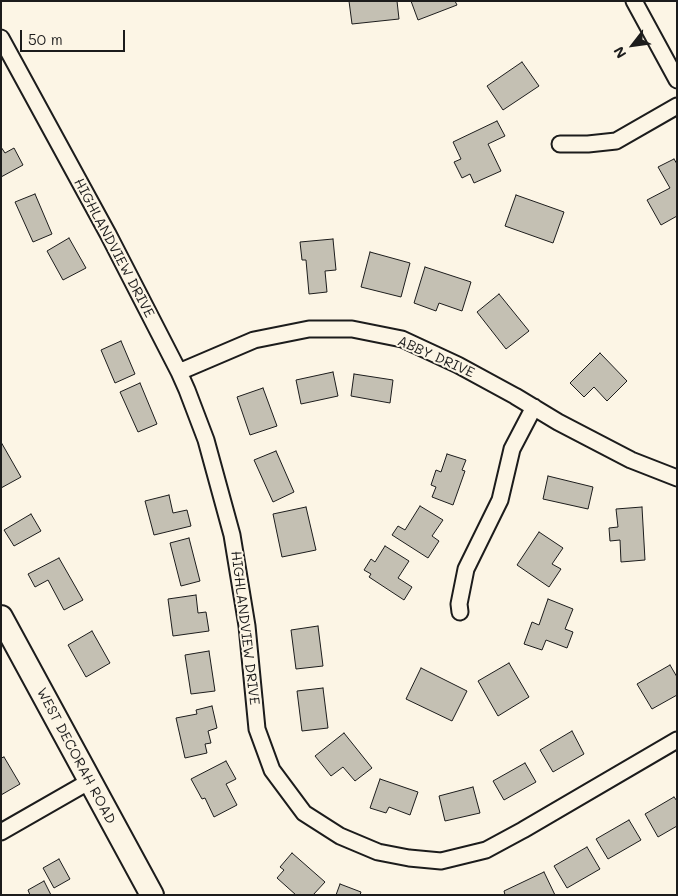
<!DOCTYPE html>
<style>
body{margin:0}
#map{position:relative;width:678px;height:896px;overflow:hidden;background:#fcf5e5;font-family:Mali,sans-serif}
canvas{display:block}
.frame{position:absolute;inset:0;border:2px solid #1c1c1c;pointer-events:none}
.north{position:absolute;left:608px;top:20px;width:50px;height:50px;-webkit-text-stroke:4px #fcf5e5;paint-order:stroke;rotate:240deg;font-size:14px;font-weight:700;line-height:20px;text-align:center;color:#1c1c1c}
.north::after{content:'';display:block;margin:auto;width:18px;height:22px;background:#1c1c1c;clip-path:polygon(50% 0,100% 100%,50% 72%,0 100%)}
.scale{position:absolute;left:20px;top:30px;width:105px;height:22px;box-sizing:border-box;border:2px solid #1c1c1c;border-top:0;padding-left:6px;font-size:15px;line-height:18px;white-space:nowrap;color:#1c1c1c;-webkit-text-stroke:4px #fcf5e5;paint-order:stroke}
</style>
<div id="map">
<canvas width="678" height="896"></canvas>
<div class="frame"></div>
<div class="north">N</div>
<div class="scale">50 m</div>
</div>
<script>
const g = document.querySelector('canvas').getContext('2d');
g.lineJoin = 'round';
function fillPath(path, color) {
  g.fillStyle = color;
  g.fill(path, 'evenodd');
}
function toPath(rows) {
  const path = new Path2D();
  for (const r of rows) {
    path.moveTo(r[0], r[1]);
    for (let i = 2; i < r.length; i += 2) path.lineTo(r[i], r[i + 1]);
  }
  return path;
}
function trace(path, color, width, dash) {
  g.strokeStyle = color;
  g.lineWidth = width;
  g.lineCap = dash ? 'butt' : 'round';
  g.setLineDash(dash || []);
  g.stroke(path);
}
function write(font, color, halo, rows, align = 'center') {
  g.font = font + ' Mali,sans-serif';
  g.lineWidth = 4;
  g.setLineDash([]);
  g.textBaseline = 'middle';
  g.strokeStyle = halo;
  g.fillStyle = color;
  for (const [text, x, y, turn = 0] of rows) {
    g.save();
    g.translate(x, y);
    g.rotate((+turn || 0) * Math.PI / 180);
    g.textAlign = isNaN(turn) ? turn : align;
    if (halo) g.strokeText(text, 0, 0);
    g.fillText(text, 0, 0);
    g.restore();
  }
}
const building = toPath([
 [349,1,397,1,399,19,352,24,349,1],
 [411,1,455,1,457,5,418,20,411,1],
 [522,62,539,86,503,110,487,86,522,62],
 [497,121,505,136,488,144,501,171,474,183,470,174,462,178,454,162,461,159,453,142,497,121],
 [1,147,5,153,14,148,23,165,1,177,1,147],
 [674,159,677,164,677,216,661,225,647,200,670,188,658,167,674,159],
 [35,194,52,234,33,242,15,202,35,194],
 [516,195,564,212,553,243,505,226,516,195],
 [69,238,86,268,63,280,47,251,69,238],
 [333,239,336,270,325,271,327,292,309,294,306,260,302,260,300,242,333,239],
 [370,252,410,263,401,297,361,287,370,252],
 [425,267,471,282,462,311,439,303,436,311,414,303,425,267],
 [499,294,529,331,506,349,477,312,499,294],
 [121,341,135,374,115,383,101,350,121,341],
 [600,353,627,381,607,401,594,387,584,397,570,383,600,353],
 [333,372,338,396,301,404,296,380,333,372],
 [354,374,393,380,390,403,351,396,354,374],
 [140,383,157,424,138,432,120,392,140,383],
 [263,388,277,426,250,435,237,397,263,388],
 [1,442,21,477,1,488,1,442],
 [276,451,294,492,273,502,254,460,276,451],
 [447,454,466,460,462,470,465,471,453,505,432,497,436,487,431,485,436,470,441,472,447,454],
 [548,476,593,487,588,509,543,499,548,476],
 [169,495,173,513,187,510,191,526,154,535,145,501,169,495],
 [420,506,443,520,432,536,439,541,428,558,392,535,398,526,405,530,420,506],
 [306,507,316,550,282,557,273,514,306,507],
 [642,507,645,560,621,562,620,540,610,541,609,528,618,527,616,509,642,507],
 [31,514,41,531,14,546,4,530,31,514],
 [539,532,563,548,552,564,561,569,549,587,517,565,539,532],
 [189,538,200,581,181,586,170,543,189,538],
 [385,546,409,561,398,578,412,587,404,600,369,577,371,574,364,570,371,559,375,562,385,546],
 [59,558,83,600,64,610,48,580,35,587,28,574,59,558],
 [196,595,198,613,206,612,209,631,173,636,168,599,196,595],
 [548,599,573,609,565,629,573,632,567,648,546,640,542,650,524,644,532,622,539,625,548,599],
 [318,626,323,666,296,669,291,630,318,626],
 [92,631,110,663,86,677,68,645,92,631],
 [209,651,215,691,191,694,185,655,209,651],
 [509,663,529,697,498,716,478,681,509,663],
 [670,665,677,677,677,695,652,709,637,684,670,665],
 [421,668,467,691,452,721,406,699,421,668],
 [323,688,328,728,302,731,297,691,323,688],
 [212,706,217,728,208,731,211,743,205,744,207,753,185,758,176,718,197,714,196,710,212,706],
 [572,731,584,754,553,772,540,750,572,731],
 [344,733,372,768,355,781,343,767,331,776,315,756,344,733],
 [4,757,20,784,1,795,1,758,4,757],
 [226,761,236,779,226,784,237,805,214,817,205,798,202,799,191,779,226,761],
 [525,763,536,782,504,800,493,781,525,763],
 [380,779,418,792,410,815,389,807,386,813,370,808,380,779],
 [473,787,480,813,445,821,439,796,473,787],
 [674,797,677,801,677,826,658,837,645,814,674,797],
 [629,820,641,840,608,859,596,839,629,820],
 [587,847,600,869,567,888,554,866,587,847],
 [292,853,325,882,313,895,296,895,277,878,284,870,280,867,292,853],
 [59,859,70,879,54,888,43,868,59,859],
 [544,872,555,895,505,895,504,891,544,872],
 [44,881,51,895,30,895,28,890,44,881],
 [340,884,361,892,360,895,336,895,340,884]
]);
fillPath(building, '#c4c0b3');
trace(building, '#1c1c1c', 1);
const street = toPath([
 [634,1,677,80],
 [1,38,108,234,179,372,187,390,206,440,232,535,247,626,257,729,272,770,304,813,340,836,378,852,409,858,441,861,486,850,523,830,677,740],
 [560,144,588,144,616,141,677,106],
 [179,372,254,340,309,329,352,329,402,339,458,365,515,396,558,422,631,460,677,478],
 [460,612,459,604,466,569,500,500,512,449,534,407],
 [1,832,90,781]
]);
const secondary = toPath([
 [1,617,152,895]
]);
trace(street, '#1c1c1c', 19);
trace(secondary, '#1c1c1c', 26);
trace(street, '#fcf5e5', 15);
trace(secondary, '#fcf5e5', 22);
write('14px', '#1c1c1c', '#fcf5e5', [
 ["HIGHLANDVIEW DRIVE",114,248,62],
 ["ABBY DRIVE",436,357,24],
 ["HIGHLANDVIEW DRIVE",245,628,83],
 ["WEST DECORAH ROAD",76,756,62]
]);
</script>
